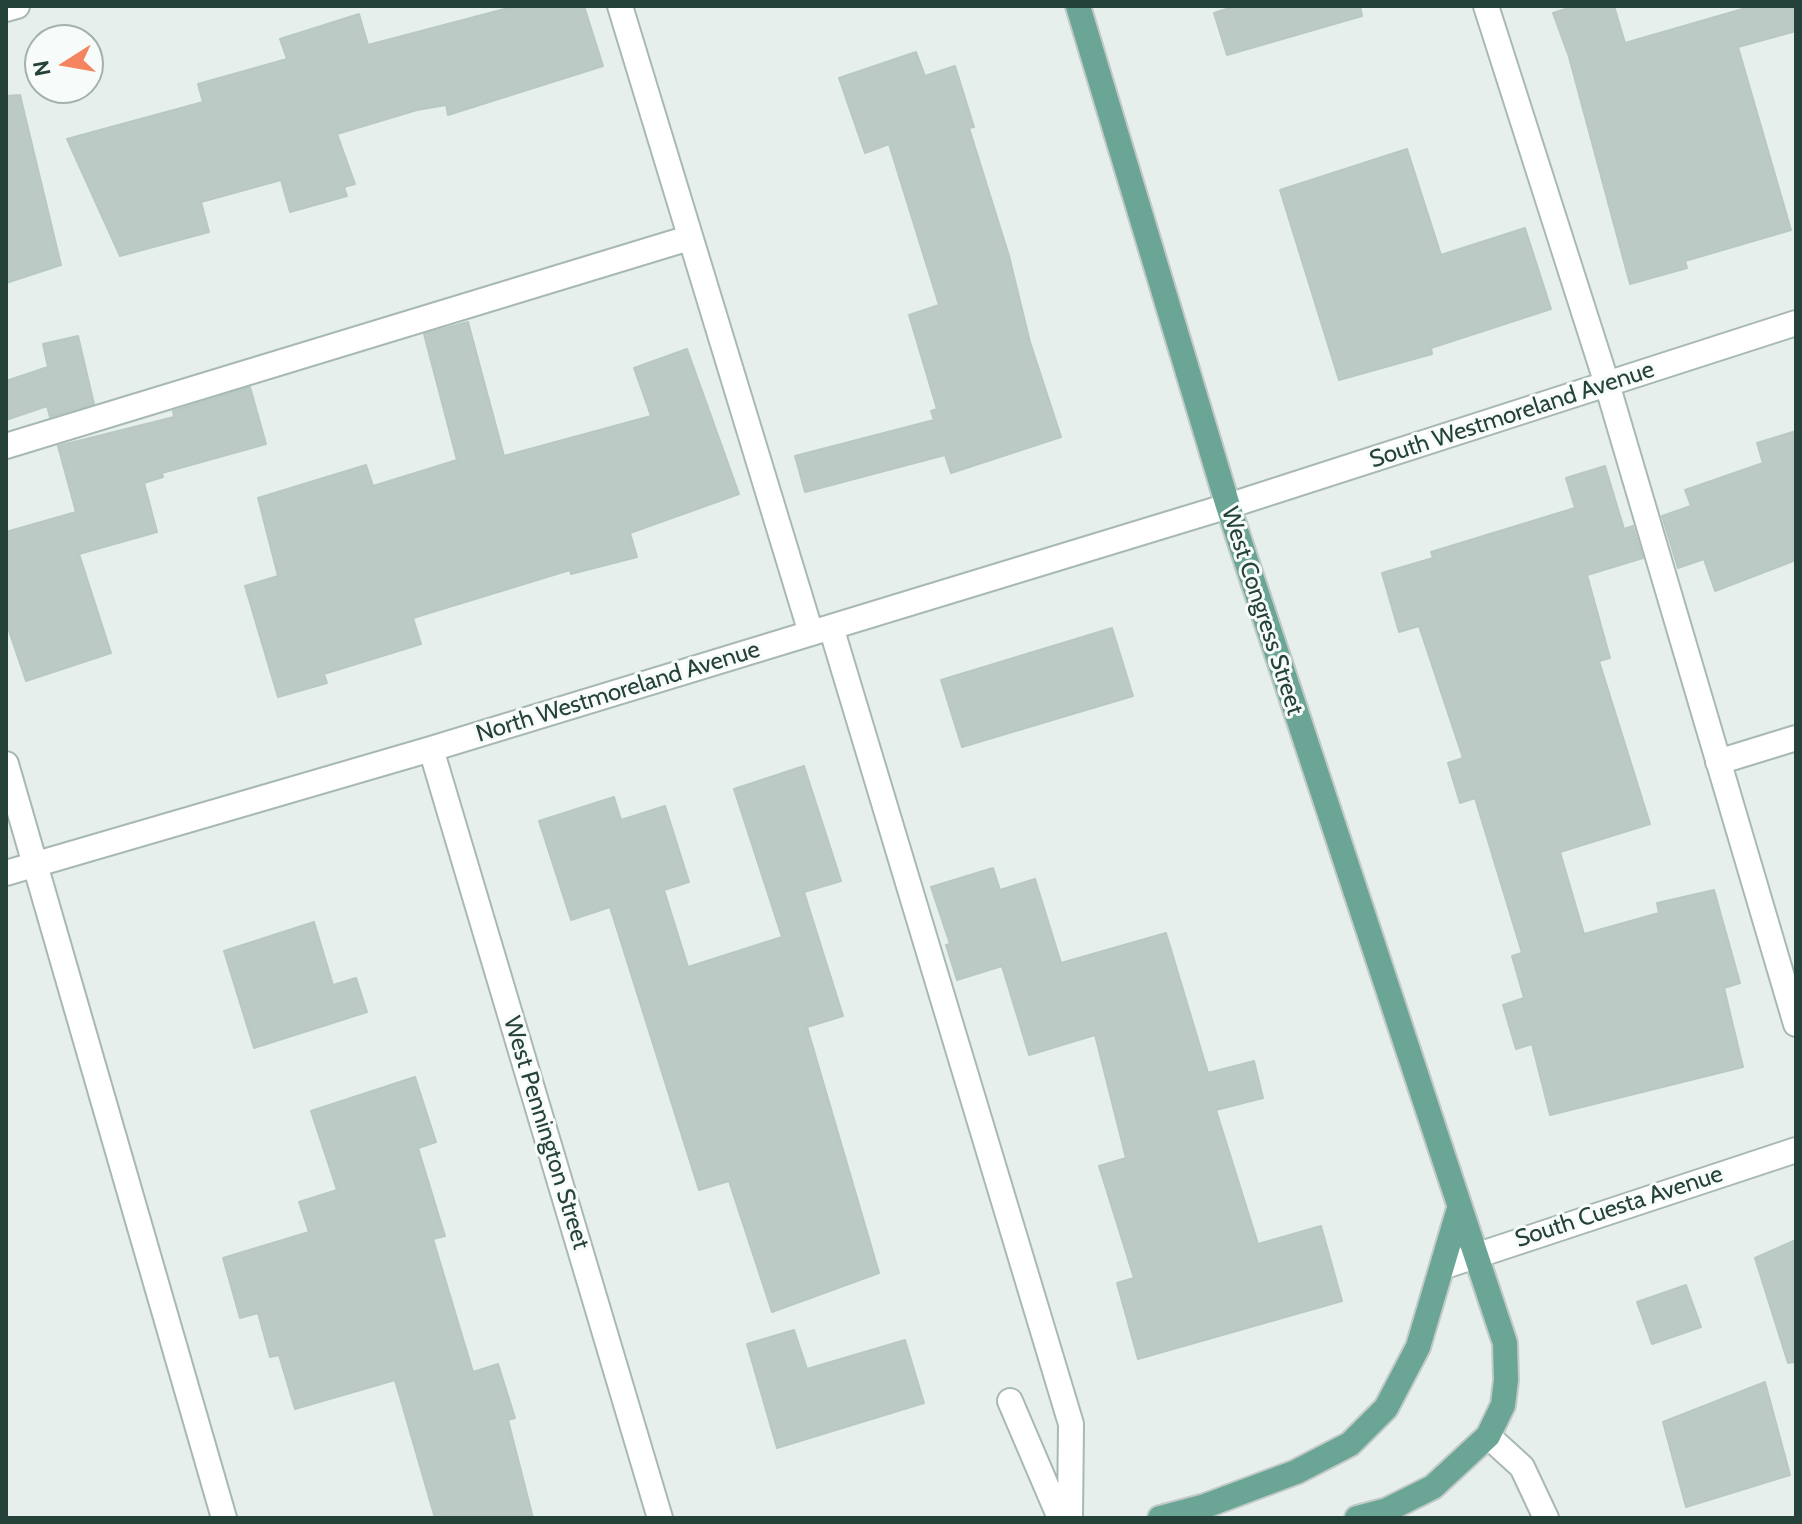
<!DOCTYPE html>
<style>
body{margin:0}
#map{position:relative;width:1802px;height:1524px;overflow:hidden;background:#e6efeb;font-family:Cabin,sans-serif}
canvas{display:block}
.frame{position:absolute;inset:0;border:8px solid #24423a;pointer-events:none}
.north{position:absolute;left:24px;top:24px;width:80px;height:80px;box-sizing:border-box;background:#f7fbf9;border:2px solid #a3b1ad;border-radius:50%;rotate:259deg;font-size:22px;font-weight:700;line-height:32px;text-align:center;color:#24423a}
.north::after{content:'';display:block;margin:auto;width:28px;height:36px;background:#f4845f;clip-path:polygon(50% 0,100% 100%,50% 72%,0 100%)}
</style>
<div id="map">
<canvas width="1802" height="1524"></canvas>
<div class="frame"></div>
<div class="north">N</div>
</div>
<script>
const g = document.querySelector('canvas').getContext('2d');
g.lineJoin = 'round';
function fillPath(path, color) {
  g.fillStyle = color;
  g.fill(path, 'evenodd');
}
function toPath(rows) {
  const path = new Path2D();
  for (const r of rows) {
    path.moveTo(r[0], r[1]);
    for (let i = 2; i < r.length; i += 2) path.lineTo(r[i], r[i + 1]);
  }
  return path;
}
function trace(path, color, width, dash) {
  g.strokeStyle = color;
  g.lineWidth = width;
  g.lineCap = dash ? 'butt' : 'round';
  g.setLineDash(dash || []);
  g.stroke(path);
}
function write(font, color, halo, rows, align = 'center') {
  g.font = font + ' Cabin,sans-serif';
  g.lineWidth = 6;
  g.setLineDash([]);
  g.textBaseline = 'middle';
  g.strokeStyle = halo;
  g.fillStyle = color;
  for (const [text, x, y, turn = 0] of rows) {
    g.save();
    g.translate(x, y);
    g.rotate((+turn || 0) * Math.PI / 180);
    g.textAlign = isNaN(turn) ? turn : align;
    if (halo) g.strokeText(text, 0, 0);
    g.fillText(text, 0, 0);
    g.restore();
  }
}
const building = toPath([
 [516,6,584,6,603,66,448,115,446,105,417,110,337,134,355,184,344,187,347,196,290,212,281,180,201,202,209,232,120,256,67,139,203,102,198,84,287,59,280,39,359,14,368,45,516,6],
 [1236,6,1360,6,1362,16,1227,55,1214,13,1236,6],
 [1575,6,1614,6,1625,43,1753,6,1796,6,1796,31,1738,47,1791,230,1685,261,1687,268,1630,284,1569,57,1553,13,1575,6],
 [916,52,925,76,955,66,974,127,969,128,1009,256,1030,342,1061,437,951,473,945,455,805,492,795,456,934,420,931,411,937,409,909,315,939,305,889,144,865,153,839,78,916,52],
 [20,95,61,265,6,283,6,96,20,95],
 [1407,149,1441,255,1525,228,1551,309,1431,348,1432,354,1339,380,1280,190,1407,149],
 [468,322,504,456,651,416,634,368,687,349,739,494,630,533,637,557,571,574,570,570,413,618,421,644,324,674,327,683,278,697,245,586,278,576,258,498,366,465,373,486,457,460,424,334,468,322],
 [78,336,94,404,50,417,47,406,6,420,6,381,48,367,43,344,78,336],
 [250,387,266,444,162,473,163,477,144,483,157,532,79,554,111,653,26,681,6,622,6,532,76,512,58,446,174,417,173,411,250,387],
 [1796,431,1796,560,1715,591,1704,559,1678,568,1662,516,1691,506,1685,490,1763,463,1757,443,1796,431],
 [1605,466,1624,529,1633,526,1643,558,1587,575,1610,658,1599,661,1650,824,1560,852,1584,934,1659,913,1657,903,1714,890,1740,983,1724,988,1743,1067,1550,1115,1532,1044,1516,1049,1503,1005,1524,998,1512,956,1522,953,1475,798,1460,803,1448,763,1463,758,1419,626,1399,632,1382,573,1433,558,1431,552,1575,508,1566,478,1605,466],
 [1112,628,1133,696,962,747,941,680,1112,628],
 [804,766,841,881,804,892,843,1016,807,1027,879,1273,772,1312,729,1181,699,1190,610,907,571,920,539,821,614,797,621,820,665,806,689,882,664,890,688,967,782,937,734,789,804,766],
 [993,868,1000,890,1035,879,1061,963,1166,933,1208,1073,1254,1061,1263,1098,1216,1110,1258,1244,1321,1226,1342,1301,1138,1359,1117,1283,1134,1278,1099,1166,1126,1158,1095,1035,1029,1055,1002,966,957,980,946,945,950,944,931,887,993,868],
 [314,922,333,985,356,978,367,1012,254,1048,224,951,314,922],
 [415,1077,436,1142,418,1148,445,1236,433,1239,473,1372,498,1364,515,1418,508,1420,533,1518,435,1518,395,1380,295,1409,279,1355,270,1357,258,1313,240,1318,223,1258,309,1232,299,1202,337,1190,311,1111,415,1077],
 [1796,1240,1796,1362,1788,1363,1755,1258,1796,1240],
 [1686,1285,1701,1327,1652,1344,1637,1302,1686,1285],
 [794,1330,807,1369,905,1340,924,1403,777,1448,747,1344,794,1330],
 [1765,1382,1790,1475,1686,1507,1663,1422,1765,1382]
]);
fillPath(building, '#bbcac4');
trace(building, '#b8c9c2', 2);
const minor = toPath([
 [620,6,811,633],
 [1486,6,1607,384,1796,1024],
 [6,9,17,6],
 [6,446,689,238],
 [831,627,1071,1424,1070,1518],
 [431,749,660,1518],
 [1718,762,1796,738],
 [6,764,224,1518],
 [6,873,431,749,1228,506,1796,323],
 [1442,1267,1796,1150],
 [1010,1401,1060,1518],
 [1488,1436,1522,1467,1546,1518]
]);
const major = toPath([
 [1078,6,1228,506,1505,1343,1506,1380,1503,1405,1488,1436,1433,1487,1387,1510,1357,1518],
 [1160,1518,1205,1506,1296,1472,1350,1444,1386,1408,1418,1347,1458,1212]
]);
trace(minor, '#a8b8b2', 28);
trace(major, '#c2cac8', 28);
trace(minor, '#fff', 24);
trace(major, '#6aa596', 24);
write('24px', '#24423a', '#f7fbf9', [
 ["South Westmoreland Avenue",1512,415,-18],
 ["West Congress Street",1262,611,72],
 ["North Westmoreland Avenue",618,692,-17],
 ["West Pennington Street",546,1133,73],
 ["South Cuesta Avenue",1619,1207,-18]
]);
</script>
